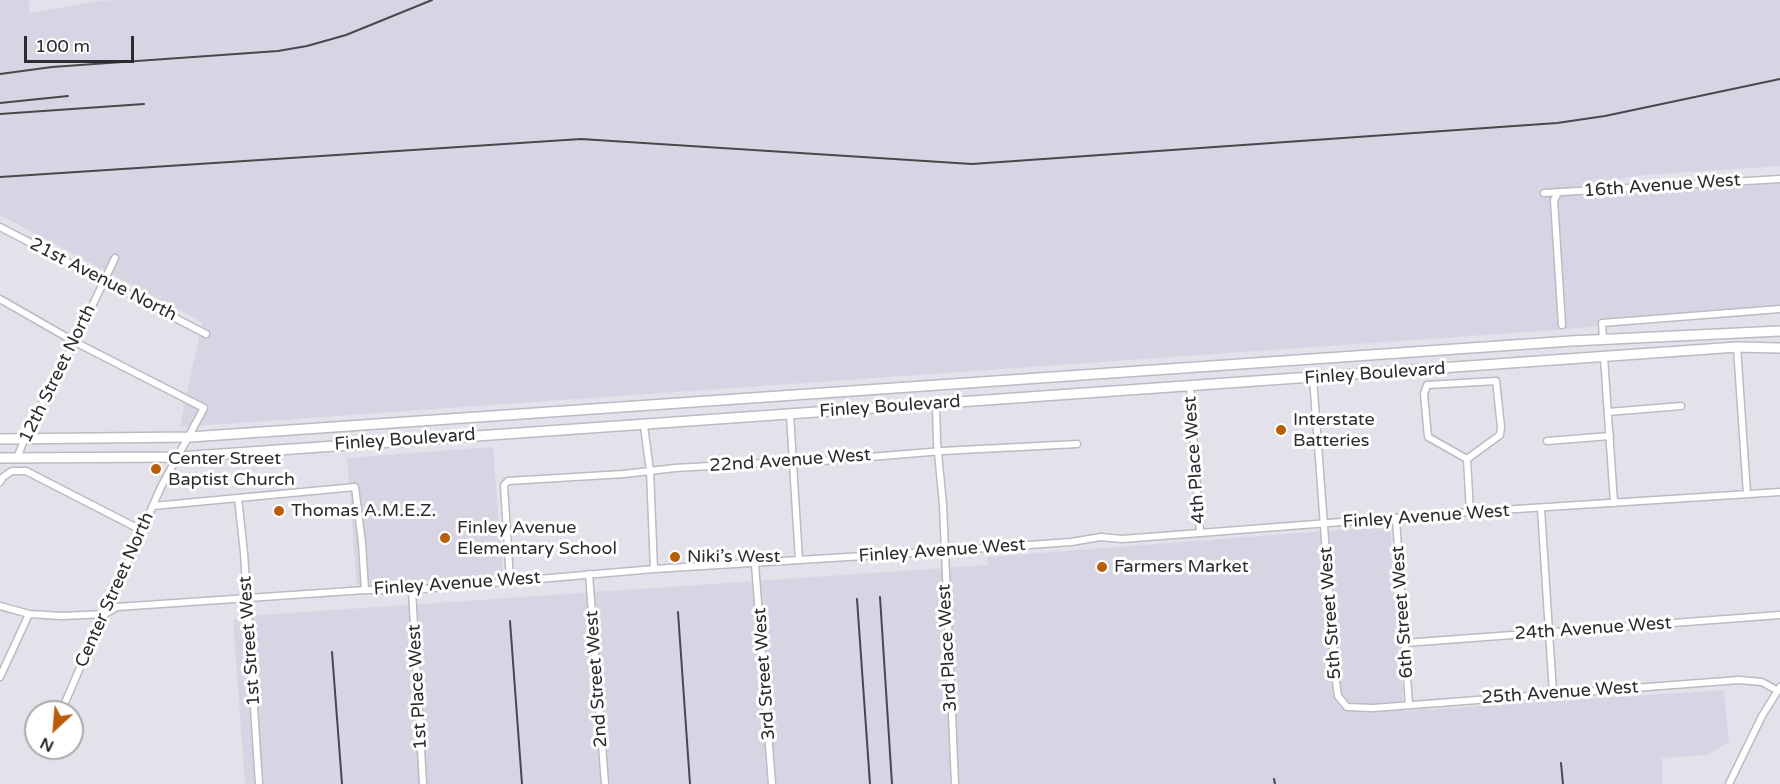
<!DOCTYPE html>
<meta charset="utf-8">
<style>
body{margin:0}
#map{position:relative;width:1780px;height:784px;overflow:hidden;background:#e4e1ea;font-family:"Varela Round",sans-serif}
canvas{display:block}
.north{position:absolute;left:24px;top:700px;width:60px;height:60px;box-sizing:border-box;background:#fff;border:2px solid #abaaab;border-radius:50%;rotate:206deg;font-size:16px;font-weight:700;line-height:24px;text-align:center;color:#2c2b2e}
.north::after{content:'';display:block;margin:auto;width:21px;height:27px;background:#ba5d08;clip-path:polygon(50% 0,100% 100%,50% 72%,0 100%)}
.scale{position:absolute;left:24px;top:36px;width:110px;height:27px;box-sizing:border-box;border:3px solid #2c2b2e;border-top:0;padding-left:8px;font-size:18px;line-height:21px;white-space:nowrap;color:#2c2b2e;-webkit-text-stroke:4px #fff;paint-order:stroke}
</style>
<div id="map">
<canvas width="1780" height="784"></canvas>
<div class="north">N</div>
<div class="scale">100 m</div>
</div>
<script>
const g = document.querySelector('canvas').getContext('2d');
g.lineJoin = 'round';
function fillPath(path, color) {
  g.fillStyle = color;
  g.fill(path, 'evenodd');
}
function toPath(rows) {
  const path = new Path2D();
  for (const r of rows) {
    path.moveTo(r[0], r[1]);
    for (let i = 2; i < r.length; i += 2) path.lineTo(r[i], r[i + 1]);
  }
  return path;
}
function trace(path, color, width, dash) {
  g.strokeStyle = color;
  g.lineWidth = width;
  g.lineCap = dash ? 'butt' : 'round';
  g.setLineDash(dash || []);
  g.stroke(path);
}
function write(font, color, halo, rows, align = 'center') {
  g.font = font + ' "Varela Round",sans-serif';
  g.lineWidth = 6;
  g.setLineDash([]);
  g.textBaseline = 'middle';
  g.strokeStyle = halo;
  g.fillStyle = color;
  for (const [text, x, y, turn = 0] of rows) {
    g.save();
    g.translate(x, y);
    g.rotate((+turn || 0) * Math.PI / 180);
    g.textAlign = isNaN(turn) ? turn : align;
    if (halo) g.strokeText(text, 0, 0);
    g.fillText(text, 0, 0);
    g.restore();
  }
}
fillPath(toPath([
 [0,0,29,0,30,13,98,1,119,0,1780,0,1780,166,1643,175,1567,188,1780,175,1780,309,1555,330,180,427,202,322,0,215],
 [493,447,503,575,357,586,347,458],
 [1390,526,1404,711,1724,690,1729,742,1707,755,1662,758,1662,784,245,784,233,620,261,615,988,565,987,557]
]), '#d9d4e3');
const street = toPath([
 [1544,193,1780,179],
 [1558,193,1554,200,1562,325],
 [0,227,206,334],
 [0,299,75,342,204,408,161,487,105,614,95,633,61,712],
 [1603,339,1602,323,1780,309],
 [1737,347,1747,494],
 [1604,357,1614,503],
 [1313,378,1335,674,1338,696,1347,707,1373,708,1739,680,1762,682,1778,691],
 [1190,387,1200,533],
 [936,404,937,442,943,505,955,784],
 [1608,412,1681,406],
 [790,415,799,560],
 [644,426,650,471,654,569],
 [1547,441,1610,436],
 [17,458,28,430,75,342,115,258],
 [1467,459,1500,435,1501,427,1496,381,1427,385,1424,394,1428,437,1467,459,1470,512],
 [0,482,3,477,12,471,26,471,141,530],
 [238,498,244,553,259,784],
 [153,506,355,487,362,543,365,590],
 [1541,509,1553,693],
 [1396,519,1409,705],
 [755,564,772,784],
 [589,574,605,784],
 [510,580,504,485,508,481,624,474,675,468,764,463,786,464,942,451,1077,444],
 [412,590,423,784],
 [0,606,29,614,62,616,105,614,117,607,365,590,412,590,654,569,944,551,1071,542,1101,537,1122,539,1200,533,1470,512,1780,492],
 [1405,643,1780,615],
 [0,677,29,614],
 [1729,784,1762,716,1780,687]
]);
const primary = toPath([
 [0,439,190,437,1571,341,1780,331],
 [0,458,179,457,1737,347,1780,348]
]);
trace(street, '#bcbac2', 9);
trace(primary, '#bcbac2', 12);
trace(street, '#fff', 6);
trace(primary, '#fff', 9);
trace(toPath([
 [0,74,52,67,278,51,307,46,346,35,432,0],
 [0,103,68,96],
 [0,114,144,104],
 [0,177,581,139,972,164,1557,123,1605,116,1780,79],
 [880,597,892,784],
 [857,599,870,784],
 [678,612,690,784],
 [510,621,522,784],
 [332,652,342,784],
 [1561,763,1563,784],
 [1274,779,1275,784]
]), '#49474b', 2);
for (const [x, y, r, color] of [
 [1281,430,6,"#ba5d08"],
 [156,469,6,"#ba5d08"],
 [279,511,6,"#ba5d08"],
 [445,538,6,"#ba5d08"],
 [675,557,6,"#ba5d08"],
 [1102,567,6,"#ba5d08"]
]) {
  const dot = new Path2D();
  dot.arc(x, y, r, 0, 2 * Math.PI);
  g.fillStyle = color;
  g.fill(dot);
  trace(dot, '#fff', 2);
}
write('18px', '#2c2b2e', '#fff', [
 ["16th Avenue West",1662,186,-4],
 ["21st Avenue North",103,280,27],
 ["12th Street North",58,374,-64],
 ["Finley Boulevard",1375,374,-4],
 ["Finley Boulevard",890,407,-4],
 ["Finley Boulevard",405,440,-4],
 ["4th Place West",1195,460,-94],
 ["22nd Avenue West",790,461,-4],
 ["Finley Avenue West",1426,517,-4],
 ["Finley Avenue West",942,551,-4],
 ["Finley Avenue West",457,584,-4],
 ["Center Street North",115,590,-66],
 ["6th Street West",1403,612,-94],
 ["5th Street West",1331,613,-94],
 ["24th Avenue West",1593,629,-4],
 ["1st Street West",250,641,-94],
 ["3rd Place West",948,648,-93],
 ["3rd Street West",765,674,-94],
 ["2nd Street West",597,679,-94],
 ["1st Place West",418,687,-93],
 ["25th Avenue West",1560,693,-4]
]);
write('18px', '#2c2b2e', '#fff', [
 ["Interstate",1293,420],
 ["Batteries",1293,441],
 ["Center Street",168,459],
 ["Baptist Church",168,480],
 ["Thomas A.M.E.Z.",291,511],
 ["Finley Avenue",457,528],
 ["Elementary School",457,549],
 ["Niki’s West",687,557],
 ["Farmers Market",1114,567]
], 'left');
</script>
